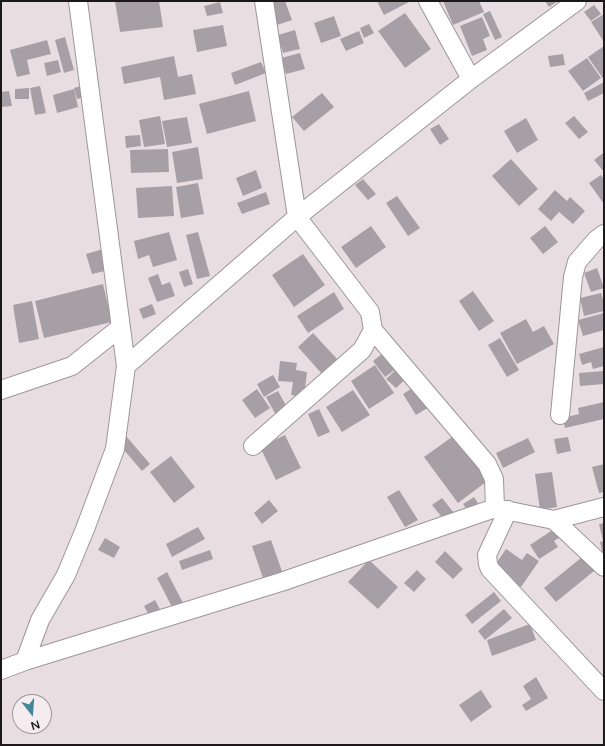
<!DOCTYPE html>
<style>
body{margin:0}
#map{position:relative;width:605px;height:746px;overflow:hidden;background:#e8dee2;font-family:"Varela Round",sans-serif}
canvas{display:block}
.frame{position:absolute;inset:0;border:2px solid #1b1819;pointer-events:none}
.north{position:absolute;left:12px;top:694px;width:40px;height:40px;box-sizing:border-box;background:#f5ecf0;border:1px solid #9e979a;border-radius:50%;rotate:163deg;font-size:11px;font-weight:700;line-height:16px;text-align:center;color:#1b1819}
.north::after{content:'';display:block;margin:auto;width:14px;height:18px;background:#448598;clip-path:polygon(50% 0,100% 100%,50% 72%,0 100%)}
</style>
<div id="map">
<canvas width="605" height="746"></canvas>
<div class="frame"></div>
<div class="north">N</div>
</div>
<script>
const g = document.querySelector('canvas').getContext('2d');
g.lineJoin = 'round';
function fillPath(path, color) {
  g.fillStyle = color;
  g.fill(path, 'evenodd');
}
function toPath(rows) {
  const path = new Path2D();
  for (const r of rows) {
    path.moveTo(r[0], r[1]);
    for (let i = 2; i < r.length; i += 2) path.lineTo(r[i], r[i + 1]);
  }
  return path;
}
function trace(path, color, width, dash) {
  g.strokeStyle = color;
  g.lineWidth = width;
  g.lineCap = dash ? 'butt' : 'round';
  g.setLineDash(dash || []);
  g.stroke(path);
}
fillPath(toPath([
 [115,1,159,1,163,27,120,32],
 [269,1,285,1,292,20,277,25],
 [377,1,411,1,384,15],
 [443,1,479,1,484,12,453,25],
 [545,1,558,1,549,7],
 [220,2,223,13,207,16,204,6],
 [594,5,601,14,591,21,584,12],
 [490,11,502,37,495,40,483,14],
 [405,13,431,49,405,68,378,31],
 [604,14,604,42,591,22],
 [334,16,341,36,321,43,314,23],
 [482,17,490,36,483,39,487,50,472,56,460,26],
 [369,24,374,33,364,38,360,28],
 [223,25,227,46,197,52,193,30],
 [295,30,300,49,283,53,278,35],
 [359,31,364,43,346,51,340,39],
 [65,37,74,70,64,73,55,40],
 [47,40,51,54,27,60,30,74,17,77,10,50],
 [604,46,604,80,588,57],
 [300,53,305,69,286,74,281,58],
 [563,54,565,65,550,67,548,56],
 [174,56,178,77,192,74,196,94,164,100,160,77,124,84,121,67],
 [587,58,601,78,583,91,568,71],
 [58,60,61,72,47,76,44,63],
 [261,62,266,73,235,85,231,73],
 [604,82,604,93,588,101,584,93],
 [88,84,92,95,77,99,74,88],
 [40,86,46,113,35,115,30,88],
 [29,88,29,99,15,99,15,89],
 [74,89,78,107,57,113,53,95],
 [9,91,12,106,1,107,1,92],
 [249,91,256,121,207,134,199,104],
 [322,93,334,107,304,131,292,117],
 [160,116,165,144,144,147,139,120],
 [574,116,588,132,579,139,565,123],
 [187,117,192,143,167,147,162,121],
 [526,118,538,140,517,153,504,131],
 [439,124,449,139,440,145,430,129],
 [140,135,141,146,126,148,125,136],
 [198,147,203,179,177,183,172,152],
 [168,149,169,172,131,173,130,150],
 [603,153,604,155,604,172,594,160],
 [511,159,538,189,519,206,492,176],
 [256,170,262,188,243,196,236,178],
 [601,175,604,179,604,204,589,183],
 [363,179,376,194,368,200,355,185],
 [198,183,204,214,181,218,176,187],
 [172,186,174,216,138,218,136,188],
 [555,190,567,201,570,197,585,211,573,224,559,212,551,221,538,209],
 [266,192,270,204,242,214,237,203],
 [397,196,420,228,408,236,386,203],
 [371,226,386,247,356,268,341,247],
 [545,226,558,242,543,254,530,238],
 [169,232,177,260,153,267,149,255,138,259,134,241],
 [198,232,210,276,197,279,186,235],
 [103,249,109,270,92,274,86,254],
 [303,254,325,285,294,307,272,275],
 [597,268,604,288,591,292,584,273],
 [188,269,193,284,184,287,179,272],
 [158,274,162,285,170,282,175,296,157,302,148,278],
 [103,284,112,322,44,338,35,301],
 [473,291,494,321,479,331,459,301],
 [334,292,344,309,308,333,297,316],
 [601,293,604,303,604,311,584,316,580,298],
 [32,301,39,339,19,343,13,305],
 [152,304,156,314,143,319,139,309],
 [604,313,604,330,583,336,578,320],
 [526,319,533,332,544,326,554,344,517,364,500,333],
 [313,333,338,360,322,374,298,347],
 [500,338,519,370,507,377,488,345],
 [604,347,604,366,593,369,591,362,582,365,579,354],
 [383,353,396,369,385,377,373,361],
 [280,361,297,363,296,370,307,372,304,397,291,395,293,382,278,381],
 [402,364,411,374,396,388,386,379],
 [375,365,394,393,369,409,351,381],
 [604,371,604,384,580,386,579,373],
 [273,375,280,387,264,397,257,384],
 [420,383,434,404,416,415,403,394],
 [257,389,270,408,255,418,242,400],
 [353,390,370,415,342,432,326,407],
 [278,391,289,411,277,417,266,397],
 [604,402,604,419,565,428,563,418,579,414,578,408],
 [319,409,330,432,318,437,308,414],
 [456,434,490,479,458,503,424,457],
 [285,435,301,468,276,480,260,447],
 [126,436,150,464,142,471,118,443],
 [568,437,571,451,557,454,554,439],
 [528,438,535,452,503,468,496,453],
 [171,456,195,487,174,503,150,472],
 [604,464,604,492,599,493,592,467],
 [552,472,557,507,540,510,535,474],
 [399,490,418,520,405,527,387,497],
 [474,497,478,503,467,510,463,504],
 [442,498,455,514,445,521,432,505],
 [269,500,278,511,262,524,254,513],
 [604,523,604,556,603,556,600,542,603,541,599,524],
 [198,527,205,539,172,557,166,544],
 [557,527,562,536,554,541,558,547,539,559,530,545],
 [105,538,120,547,114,558,98,550],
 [271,540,284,577,265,584,252,546],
 [506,549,522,560,527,553,539,561,521,587,493,568],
 [210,550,213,559,182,570,179,561],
 [445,551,463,569,453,579,435,562],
 [587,553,599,567,556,602,544,588],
 [369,560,398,587,378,609,348,582],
 [417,570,426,579,414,592,404,583],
 [167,572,183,603,173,609,157,578],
 [494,592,501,601,472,624,465,615],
 [155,600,163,615,152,621,144,606],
 [504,609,512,618,485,640,478,631],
 [530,624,536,640,492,656,487,640],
 [536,677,548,698,526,711,522,705,531,699,523,686],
 [481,690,492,707,471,722,459,705]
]), '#a6a0a6');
const minor = toPath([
 [428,1,471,79],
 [373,330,487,464,494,479,495,508],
 [126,366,297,217,471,79,577,1],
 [1,390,72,366,121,327],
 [560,415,573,277,577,262,596,240,604,234],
 [253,446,362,350,373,330,370,312,297,217,264,1],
 [508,510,487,555,488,564,490,569,604,691],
 [554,520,604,507],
 [25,661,281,582,495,508,554,520,604,567],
 [1,670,25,661,40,620,66,575,85,529,115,449,126,366,78,1]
]);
trace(minor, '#9e9599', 20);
trace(minor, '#fff', 18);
</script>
